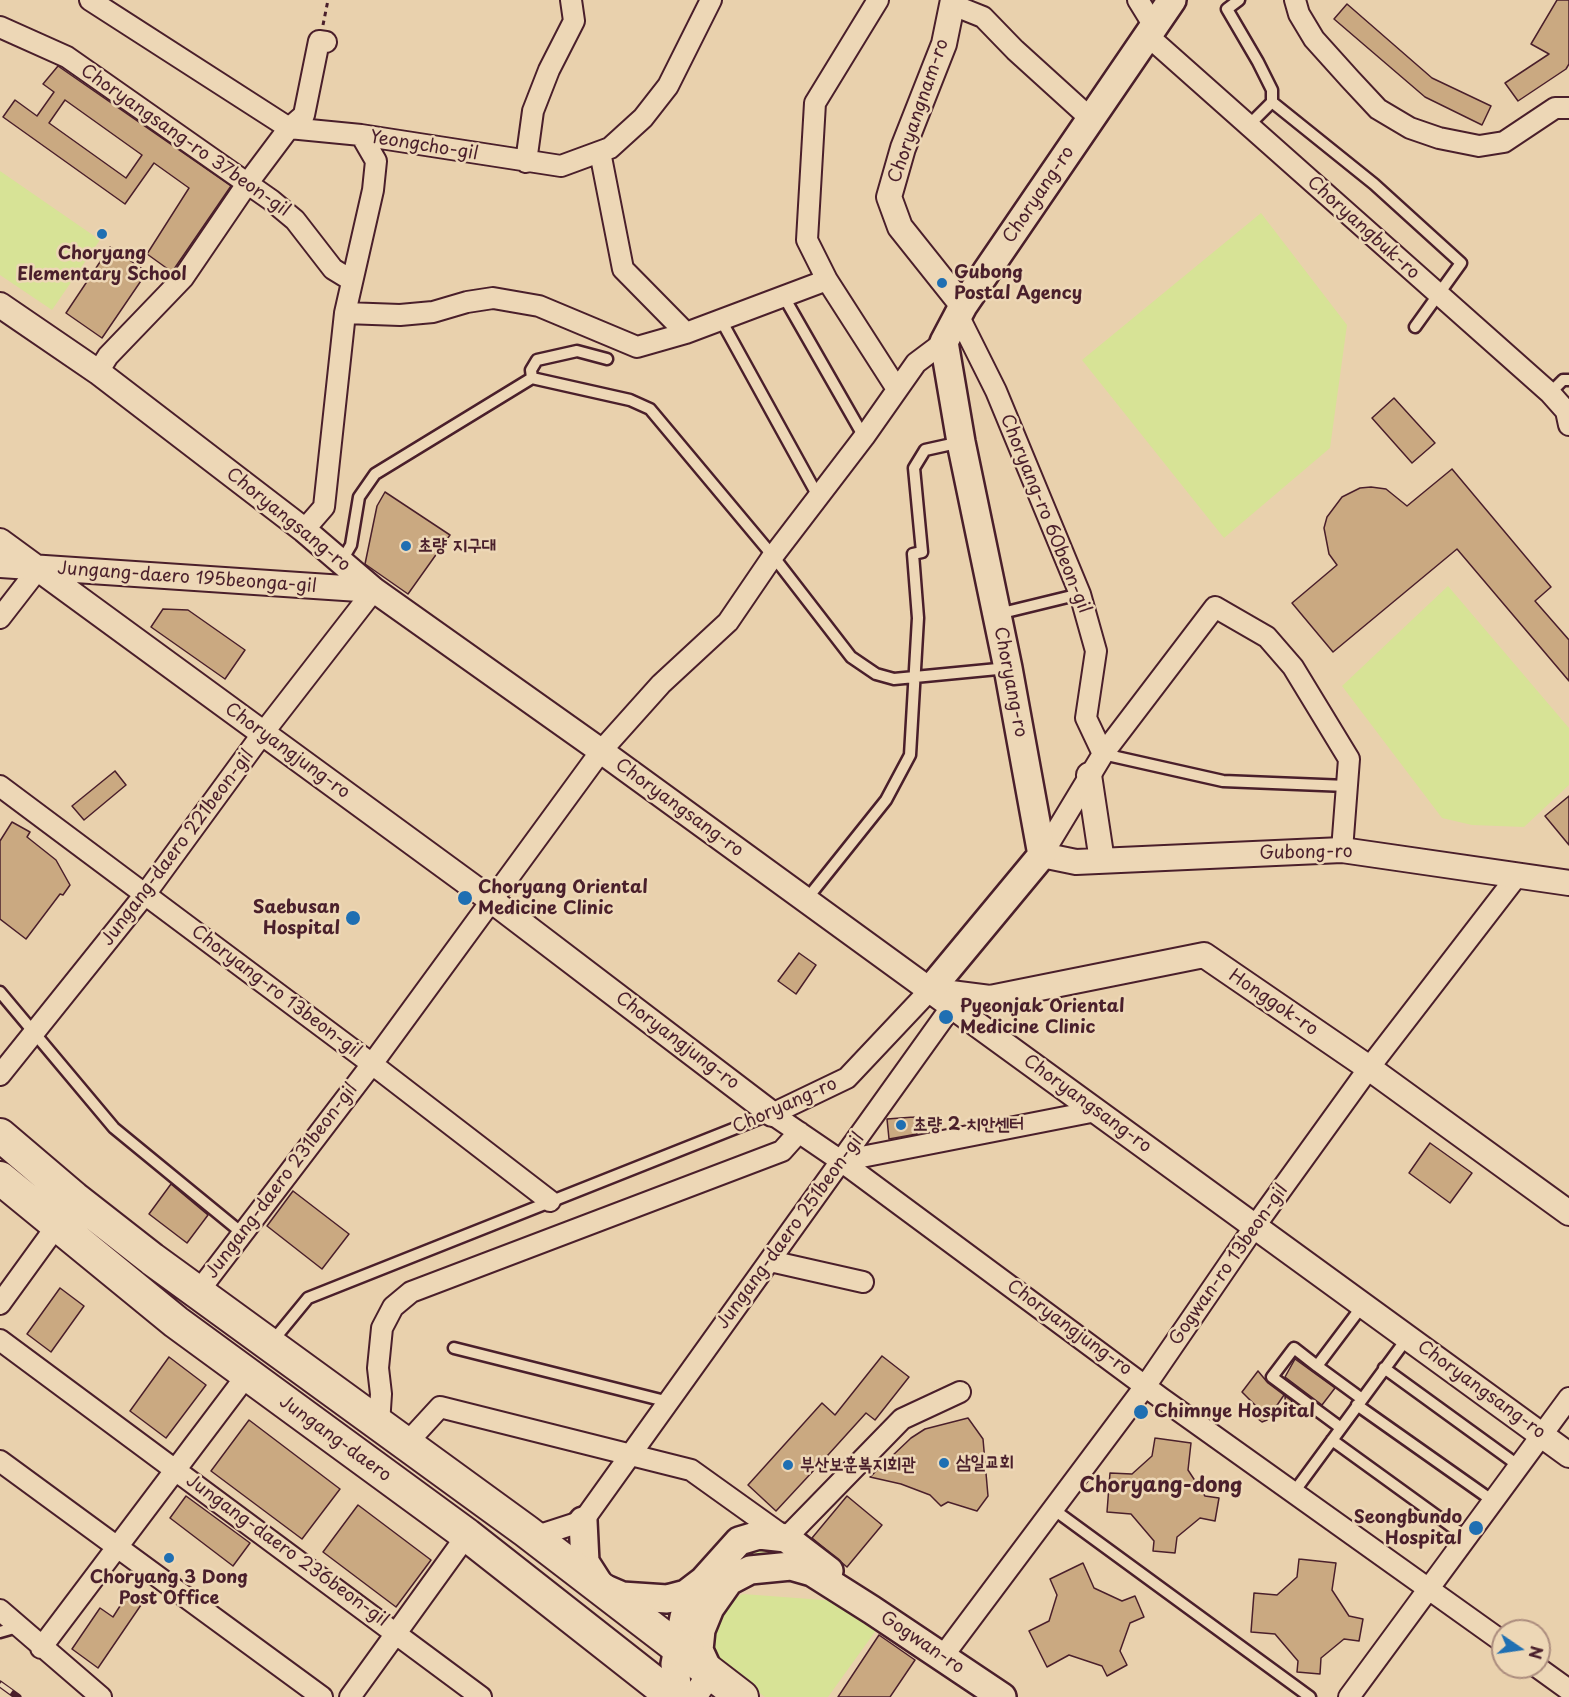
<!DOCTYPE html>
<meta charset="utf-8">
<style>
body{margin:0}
#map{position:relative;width:1569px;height:1697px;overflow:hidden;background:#e9d1ad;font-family:"Playpen Sans",sans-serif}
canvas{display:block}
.north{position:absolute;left:1491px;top:1619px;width:60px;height:60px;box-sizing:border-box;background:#edd7b6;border:2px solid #ac8d7e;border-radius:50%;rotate:103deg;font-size:16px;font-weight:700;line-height:24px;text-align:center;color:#4a1f2b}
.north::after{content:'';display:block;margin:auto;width:21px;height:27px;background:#1f6fb2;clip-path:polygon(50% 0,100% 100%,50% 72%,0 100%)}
</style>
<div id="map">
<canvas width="1569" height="1697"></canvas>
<div class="north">N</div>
</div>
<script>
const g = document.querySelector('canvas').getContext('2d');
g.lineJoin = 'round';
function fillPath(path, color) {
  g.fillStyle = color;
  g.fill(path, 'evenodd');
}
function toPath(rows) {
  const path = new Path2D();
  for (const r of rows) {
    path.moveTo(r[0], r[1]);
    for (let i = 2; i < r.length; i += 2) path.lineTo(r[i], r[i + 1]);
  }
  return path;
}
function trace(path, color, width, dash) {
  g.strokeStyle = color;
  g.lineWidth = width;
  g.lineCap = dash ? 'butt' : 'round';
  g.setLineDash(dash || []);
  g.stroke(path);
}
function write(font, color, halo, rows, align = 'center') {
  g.font = font + ' "Playpen Sans","Poor Story",sans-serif';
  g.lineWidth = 5;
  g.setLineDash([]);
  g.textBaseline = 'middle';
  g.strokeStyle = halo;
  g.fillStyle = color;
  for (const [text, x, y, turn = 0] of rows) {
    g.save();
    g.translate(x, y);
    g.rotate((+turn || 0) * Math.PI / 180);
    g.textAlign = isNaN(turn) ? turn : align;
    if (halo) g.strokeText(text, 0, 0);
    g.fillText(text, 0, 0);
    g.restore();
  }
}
fillPath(toPath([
 [0,171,100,240,52,310,0,275],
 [1261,213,1347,325,1330,448,1224,538,1082,360],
 [1448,586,1569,728,1569,785,1524,827,1472,825,1442,818,1342,686],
 [758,1546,773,1547,789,1554,739,1562,747,1551],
 [743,1594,837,1601,877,1629,828,1697,765,1697,709,1656,708,1645,727,1603]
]), '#d7e396');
const building = toPath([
 [1557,0,1569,0,1569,64,1566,69,1518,101,1505,83,1549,54,1531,44,1557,0],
 [1347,4,1432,78,1491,106,1482,125,1425,97,1334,19,1347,4],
 [58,66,231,186,172,272,147,254,189,188,154,163,125,204,3,117,15,100,37,116,54,92,43,84,58,66],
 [65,100,142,155,126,178,49,123,65,100],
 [110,247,147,272,102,338,66,313,110,247],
 [1394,398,1435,443,1412,463,1372,418,1394,398],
 [1452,469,1551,587,1535,601,1569,640,1569,681,1457,549,1333,652,1292,603,1337,565,1329,554,1324,528,1327,517,1342,497,1360,488,1371,487,1386,489,1407,506,1452,469],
 [385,492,450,535,408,594,365,564,377,506,385,492],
 [163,609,188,610,245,650,225,679,151,627,163,609],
 [115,771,126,785,84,820,72,806,115,771],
 [1569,796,1569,845,1545,816,1569,796],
 [12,822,30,832,27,837,56,860,70,885,63,895,60,894,26,939,0,919,0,841,12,822],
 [799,953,816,965,796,994,778,981,799,953],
 [914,1117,917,1134,889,1139,887,1119,914,1117],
 [1430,1143,1472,1173,1450,1203,1409,1173,1430,1143],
 [171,1184,208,1215,187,1243,149,1214,171,1184],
 [293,1191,349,1234,322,1269,267,1226,293,1191],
 [60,1288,84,1306,51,1352,27,1334,60,1288],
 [882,1356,909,1377,875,1420,866,1413,818,1466,808,1464,815,1469,776,1511,748,1485,822,1403,835,1415,882,1356],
 [169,1357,206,1385,166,1438,130,1411,169,1357],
 [1295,1359,1335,1388,1322,1405,1285,1377,1295,1359],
 [1258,1371,1268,1383,1284,1395,1267,1420,1262,1422,1250,1413,1257,1407,1242,1392,1258,1371],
 [1285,1396,1292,1401,1286,1416,1285,1396],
 [968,1418,983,1439,988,1496,977,1511,948,1502,941,1506,930,1495,901,1484,870,1477,911,1438,925,1429,968,1418],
 [249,1420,340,1489,302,1539,211,1471,249,1420],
 [1155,1438,1191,1443,1188,1470,1205,1496,1219,1498,1215,1521,1200,1518,1177,1537,1175,1553,1153,1551,1154,1541,1131,1514,1107,1512,1110,1473,1132,1474,1152,1456,1155,1438],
 [186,1496,250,1543,233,1566,170,1518,186,1496],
 [847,1496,882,1525,847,1567,812,1538,847,1496],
 [358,1505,431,1560,396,1607,323,1552,358,1505],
 [1299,1559,1336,1563,1332,1590,1349,1616,1363,1619,1359,1641,1344,1639,1321,1658,1320,1674,1297,1672,1298,1661,1275,1634,1251,1632,1254,1593,1277,1595,1297,1577,1299,1559],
 [1083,1563,1094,1588,1122,1601,1135,1596,1144,1617,1130,1623,1120,1651,1127,1665,1107,1676,1102,1666,1069,1655,1047,1667,1029,1631,1049,1621,1057,1595,1050,1579,1083,1563],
 [129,1592,143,1602,98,1668,72,1649,100,1608,113,1617,129,1592],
 [879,1635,915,1660,890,1697,838,1697,879,1635]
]);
fillPath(building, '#caa981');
trace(building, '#4a1f2b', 1.5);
const service = toPath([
 [1239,0,1227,9,1258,62,1272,90,1272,102],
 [1249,125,1272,102,1374,184,1461,263,1415,327],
 [784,297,864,437],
 [721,320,819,498],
 [532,378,531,370,537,360,577,351,607,359],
 [1550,393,1563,380,1569,380],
 [341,562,351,545,359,497,375,474,532,378,630,400,650,409,773,556,851,657,876,674,894,679,1008,668],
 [998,614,1080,594],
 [1103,754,1223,781,1347,786],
 [806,900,886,800,910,755,918,618,913,554,922,552,914,468,925,450,961,442],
 [0,992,114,1128,242,1233],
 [271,1343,308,1298,771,1114],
 [454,1348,669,1402],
 [1317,1366,1294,1348,1272,1377,1341,1428],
 [1384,1368,1519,1466],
 [1362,1399,1317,1366,1363,1305],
 [1357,1405,1493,1501],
 [1332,1440,1466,1537],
 [1294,1492,1408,1337],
 [1053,1509,1310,1697],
 [0,1632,21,1626]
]);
const minor = toPath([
 [90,0,289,128,361,135,561,166,610,148,643,118,668,86,711,0],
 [878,0,815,103,807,240,827,280,897,389],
 [1138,0,1154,26],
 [1295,0,1299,14,1314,39,1350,79,1378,109,1410,128,1439,138,1479,146,1504,142,1555,108,1569,108],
 [953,5,983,17,1015,50,1091,119],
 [0,27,67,57,271,200,295,220,333,269,351,280],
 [1148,36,1550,393,1566,411,1569,425],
 [600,152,623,269,686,333],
 [526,162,533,111,549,70,574,21,571,0],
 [345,313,400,315,433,312,467,302,493,298,539,306,637,347,686,333,827,280],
 [958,315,996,391,1080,594,1096,651,1086,718,1103,754],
 [98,372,108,356,183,278,247,184,289,128,304,115,319,41,326,42],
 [304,530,324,507,345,313,373,190,376,161,361,135],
 [0,618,38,569],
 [0,786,372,1064,550,1201],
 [1042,855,1103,754,1215,607,1267,637,1293,667,1349,759,1342,850],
 [930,990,847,1078,772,1114,841,1161,1161,1398,1503,1642],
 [0,1075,146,893,263,733,374,590],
 [841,1161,1096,1111],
 [770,1261,863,1282],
 [198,1292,372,1064,601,751,661,684,728,622,773,556,864,437,916,363,944,342],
 [0,1304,58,1224],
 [0,1340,481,1697],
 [379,1424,381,1394,378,1368,382,1328,393,1307,411,1292,782,1151,799,1132],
 [406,1444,440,1407,691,1470,786,1538,902,1419,960,1392],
 [0,1461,322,1697],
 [528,1531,543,1534,583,1521,952,1006],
 [0,1610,101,1697],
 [41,1648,247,1375],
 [943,1656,1146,1385,1255,1226,1369,1068,1517,876],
 [1537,1667,1569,1690],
 [350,1697,467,1535],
 [1349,1697,1569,1398]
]);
const tertiary = toPath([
 [953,0,944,44,903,148,889,197,900,227,963,306],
 [0,305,98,372,304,530,374,590,601,751,1569,1455],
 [0,541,491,900,772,1114],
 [0,565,374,590],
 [1089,775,1102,861],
 [1042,855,1076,862,1342,850,1569,883],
 [935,991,990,998,1204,955,1369,1068,1569,1213],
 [694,1697,710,1674]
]);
const secondary = toPath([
 [930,990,1042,855,1008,668,961,442,944,342,963,306,1172,0],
 [583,1521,585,1562,601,1587,622,1596,667,1599,686,1594,703,1581],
 [710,1674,699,1650,701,1630,710,1608,729,1581,750,1570,791,1566,812,1572,872,1610,1002,1697],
 [682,1697,677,1686,675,1664,684,1617,704,1580,739,1541,759,1535,786,1538,829,1571]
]);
const primary = toPath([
 [0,1135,74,1198,152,1259,526,1531,742,1697],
 [0,1178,176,1322,467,1535,673,1697]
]);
trace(service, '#4a1f2b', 15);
trace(minor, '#4a1f2b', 24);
trace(tertiary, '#4a1f2b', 28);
trace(secondary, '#4a1f2b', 32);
trace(primary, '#4a1f2b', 36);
trace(toPath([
 [323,25,328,0]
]), '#4a1f2b', 3, [4.5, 4.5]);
trace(service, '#edd7b6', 10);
trace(minor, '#edd7b6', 20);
trace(tertiary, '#edd7b6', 24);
trace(secondary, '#edd7b6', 27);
trace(primary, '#edd7b6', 32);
const rail = toPath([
 [0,1684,18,1697]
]);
trace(rail, '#4a1f2b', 7);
trace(rail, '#edd7b6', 4.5, [14]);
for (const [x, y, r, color] of [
 [102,234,6,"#1f6fb2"],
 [942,283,6,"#1f6fb2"],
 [406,546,6,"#1f6fb2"],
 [465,898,8,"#1f6fb2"],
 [353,918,8,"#1f6fb2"],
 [946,1017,8,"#1f6fb2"],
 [901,1125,6,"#1f6fb2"],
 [1141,1412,8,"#1f6fb2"],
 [944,1463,6,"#1f6fb2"],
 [788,1465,6,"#1f6fb2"],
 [1476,1528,8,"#1f6fb2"],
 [169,1558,6,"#1f6fb2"]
]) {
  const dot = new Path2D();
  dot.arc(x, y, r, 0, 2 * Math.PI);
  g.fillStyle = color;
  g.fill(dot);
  trace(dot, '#edd7b6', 2);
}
write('18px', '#4a1f2b', '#edd7b6', [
 ["Choryangnam-ro",919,111,-71],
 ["Choryangsang-ro 37beon-gil",185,141,35],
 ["Yeongcho-gil",424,146,9],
 ["Choryang-ro",1039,195,-56],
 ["Choryangbuk-ro",1363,228,42],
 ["Choryang-ro 60beon-gil",1045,514,68],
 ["Choryangsang-ro",288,520,39],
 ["Jungang-daero 195beonga-gil",187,578,4],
 ["Choryang-ro",1010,682,79],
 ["Choryangjung-ro",287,751,36],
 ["Choryangsang-ro",679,808,36],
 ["Jungang-daero 221beon-gil",178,848,-53],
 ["Gubong-ro",1306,853,-1],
 ["Choryang-ro 13beon-gil",276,992,37],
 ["Honggok-ro",1273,1003,34],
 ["Choryangjung-ro",677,1041,37],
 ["Choryangsang-ro",1087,1104,36],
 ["Choryang-ro",785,1106,-24],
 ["Jungang-daero 231beon-gil",282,1181,-53],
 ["Jungang-daero 251beon-gil",791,1231,-54],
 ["Gogwan-ro 13beon-gil",1229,1265,-55],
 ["Choryangjung-ro",1069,1328,36],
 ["Choryangsang-ro",1481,1390,36],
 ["Jungang-daero",335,1439,36],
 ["Jungang-daero 236beon-gil",287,1551,36],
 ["Gogwan-ro",922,1643,34]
]);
write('bold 18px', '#4a1f2b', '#edd7b6', [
 ["Choryang",102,254,"center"],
 ["Elementary School",102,275,"center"],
 ["Gubong",954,273],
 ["Postal Agency",954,294],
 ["초량 지구대",418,546],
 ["Choryang Oriental",478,888],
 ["Medicine Clinic",478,909],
 ["Saebusan",340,908,"right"],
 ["Hospital",340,929,"right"],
 ["Pyeonjak Oriental",960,1007],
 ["Medicine Clinic",960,1028],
 ["초량 2 치안센터",913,1125],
 ["Chimnye Hospital",1154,1412],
 ["삼일교회",956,1463],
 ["부산보훈복지회관",800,1465],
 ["Seongbundo",1462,1518,"right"],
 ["Hospital",1462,1539,"right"],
 ["Choryang 3 Dong",169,1578,"center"],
 ["Post Office",169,1599,"center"]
], 'left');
write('bold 21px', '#4a1f2b', '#edd7b6', [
 ["Choryang-dong",1161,1486]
]);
</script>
